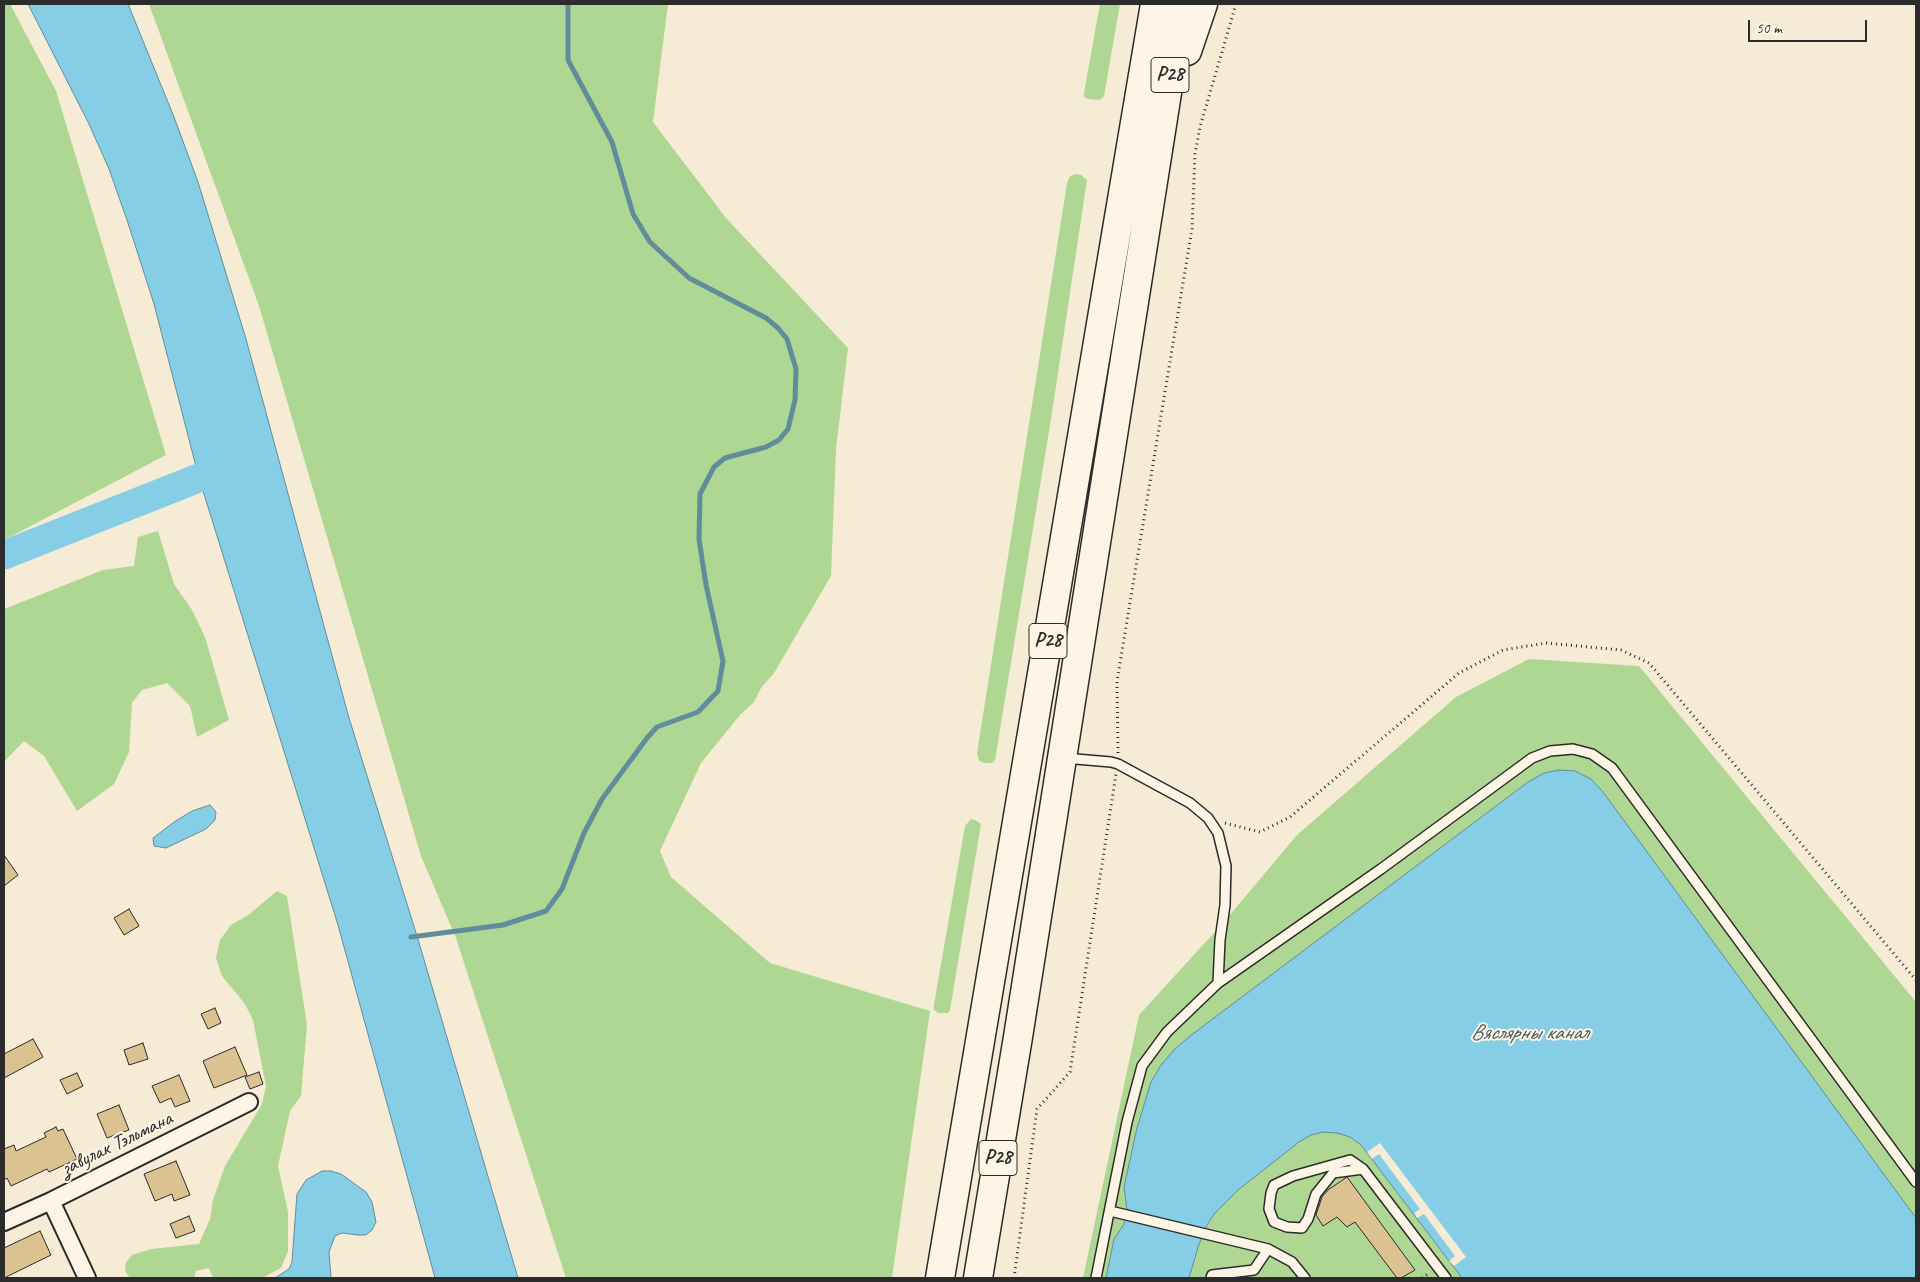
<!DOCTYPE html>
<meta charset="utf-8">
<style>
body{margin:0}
#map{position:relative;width:1920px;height:1282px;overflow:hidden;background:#f6ebd4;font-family:Caveat,sans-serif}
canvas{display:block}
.frame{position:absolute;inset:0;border:5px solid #2b2b2b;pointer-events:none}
.scale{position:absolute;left:1748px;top:20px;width:119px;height:22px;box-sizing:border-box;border:2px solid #2b2b2b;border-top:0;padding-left:6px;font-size:15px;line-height:18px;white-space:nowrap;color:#2b2b2b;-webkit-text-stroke:4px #fcf5e5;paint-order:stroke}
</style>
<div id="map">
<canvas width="1920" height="1282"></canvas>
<div class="frame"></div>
<div class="scale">50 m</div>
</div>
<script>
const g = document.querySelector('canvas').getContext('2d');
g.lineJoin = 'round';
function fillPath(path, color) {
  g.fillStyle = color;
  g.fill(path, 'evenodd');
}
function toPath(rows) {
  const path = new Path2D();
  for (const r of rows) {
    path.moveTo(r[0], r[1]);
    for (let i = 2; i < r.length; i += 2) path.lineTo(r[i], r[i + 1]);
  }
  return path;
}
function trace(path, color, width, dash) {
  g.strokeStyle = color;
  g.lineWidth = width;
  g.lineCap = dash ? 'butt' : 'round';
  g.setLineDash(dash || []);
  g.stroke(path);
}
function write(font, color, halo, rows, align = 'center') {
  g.font = font + ' Caveat,sans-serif';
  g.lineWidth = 4;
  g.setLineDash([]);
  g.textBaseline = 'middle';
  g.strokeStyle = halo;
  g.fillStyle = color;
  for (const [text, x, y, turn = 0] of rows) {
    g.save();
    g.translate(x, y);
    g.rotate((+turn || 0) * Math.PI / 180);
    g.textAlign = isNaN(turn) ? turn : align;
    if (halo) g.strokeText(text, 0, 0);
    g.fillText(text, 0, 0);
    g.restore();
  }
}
fillPath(toPath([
 [4,4,10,4,56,91,166,455,4,540],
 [149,4,668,4,653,122,726,218,848,348,836,449,831,576,774,673,761,688,754,702,740,715,701,763,660,851,671,877,770,963,930,1011,892,1278,566,1278,456,938,421,856,259,306],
 [1100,4,1120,4,1104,96,1100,100,1088,99,1084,97,1084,93],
 [1076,174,1081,175,1087,180,1051,419,995,760,992,763,985,763,979,761,977,753,1067,183,1070,176],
 [158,531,174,584,192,610,205,637,229,720,197,737,190,706,167,683,142,690,132,703,129,752,114,784,77,811,44,756,24,741,4,762,4,609,103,570,134,566,138,537],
 [1529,659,1639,666,1916,1002,1916,1278,1083,1278,1139,1015,1223,923,1297,835,1456,697],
 [971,819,977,821,981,824,950,1010,948,1013,938,1013,934,1010,934,1004,965,826],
 [277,891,287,896,307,1025,301,1096,290,1111,278,1166,288,1212,288,1251,281,1268,262,1278,213,1278,209,1268,196,1271,194,1278,130,1278,125,1271,126,1262,132,1255,151,1249,199,1244,210,1219,213,1200,225,1166,262,1104,266,1086,253,1020,245,1004,222,976,216,958,220,940,231,925,247,916]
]), '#afd794');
const water = toPath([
 [28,4,128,4,174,117,198,182,221,257,246,339,349,718,417,936,518,1278,435,1278,338,925,199,478,154,304,128,223,109,169,89,124,28,4],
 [1559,770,1575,771,1591,779,1603,792,1916,1218,1916,1278,1462,1278,1361,1145,1350,1137,1337,1133,1323,1132,1311,1135,1299,1142,1238,1190,1215,1213,1207,1225,1199,1244,1189,1278,1106,1278,1114,1239,1124,1224,1127,1211,1124,1187,1137,1128,1151,1082,1161,1065,1174,1050,1190,1036,1528,782,1544,773,1559,770],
 [210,805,216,812,215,820,206,829,166,848,154,846,153,838,174,822,192,811,210,805],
 [322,1171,331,1171,341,1174,366,1192,372,1202,376,1222,372,1230,366,1235,358,1235,342,1233,335,1236,329,1252,331,1278,275,1278,289,1269,292,1262,297,1194,306,1180,322,1171]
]);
fillPath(water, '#85cee6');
trace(water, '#618d9b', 1);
fillPath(toPath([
 [1380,1143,1466,1257,1454,1266,1449,1261,1455,1256,1424,1214,1417,1218,1414,1213,1420,1209,1379,1154,1372,1159,1367,1152]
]), '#f6ebd4');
trace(toPath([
 [411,937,503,925,546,911,562,889,584,833,602,799,647,738,657,727,698,712,718,691,723,661,706,585,699,539,700,494,714,467,725,458,766,447,779,440,788,429,795,400,796,369,787,339,778,328,766,318,689,278,650,242,633,214,612,142,568,60,568,4]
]), '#618d9b', 5);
trace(toPath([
 [4,555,234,464]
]), '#85cee6', 29);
const building = toPath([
 [4,855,18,875,4,886,4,855],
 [129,909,139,926,124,935,114,918,129,909],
 [215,1008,221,1023,208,1029,201,1014,215,1008],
 [33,1039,43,1057,4,1078,4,1054,33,1039],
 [143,1043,148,1059,129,1065,124,1050,143,1043],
 [235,1047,247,1075,214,1088,203,1061,235,1047],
 [259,1072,263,1084,250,1089,245,1077,259,1072],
 [77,1073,83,1086,67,1094,60,1080,77,1073],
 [179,1075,190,1101,175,1107,171,1098,160,1103,152,1086,179,1075],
 [119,1105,129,1130,107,1138,97,1114,119,1105],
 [56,1127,58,1131,63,1129,77,1159,49,1172,47,1169,11,1186,7,1178,4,1180,4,1149,14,1145,16,1151,46,1137,44,1133,56,1127],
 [176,1161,190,1195,174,1201,172,1194,155,1201,144,1174,176,1161],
 [1347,1177,1415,1270,1401,1278,1397,1278,1355,1222,1347,1227,1337,1217,1323,1226,1316,1215,1322,1197,1328,1190,1347,1177],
 [189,1216,195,1231,176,1238,170,1224,189,1216],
 [40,1231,51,1255,4,1278,4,1248,40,1231]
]);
fillPath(building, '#dcc191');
trace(building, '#2b2b2b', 1);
const lane = toPath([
 [1064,758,1111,762,1118,764,1190,803,1208,818,1218,833,1226,866,1225,905,1220,940,1218,983,1167,1032,1142,1066,1127,1122,1096,1278],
 [1218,983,1381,869,1532,758,1550,751,1573,749,1592,754,1612,768,1916,1182],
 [1363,1169,1333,1173,1316,1194,1308,1219,1302,1228,1287,1227,1274,1222,1269,1209,1271,1193,1274,1185,1293,1176,1350,1160,1363,1169,1446,1278],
 [1110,1211,1268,1249,1292,1262,1305,1278],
 [1211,1278,1212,1275,1254,1270,1268,1249]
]);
const street = toPath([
 [51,1201,87,1278],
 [4,1222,51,1201,249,1102]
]);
const highway = toPath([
 [1187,51,1203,4],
 [940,1278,1155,4],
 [978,1278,1018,1037,1181,4]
]);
trace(lane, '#2b2b2b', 12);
trace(street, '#2b2b2b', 20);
trace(highway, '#2b2b2b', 31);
trace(toPath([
 [1118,753,1117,681,1192,229,1195,154,1200,127,1236,4],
 [1225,823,1260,832,1290,817,1459,673,1503,650,1546,643,1621,650,1649,663,1916,980],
 [1014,1278,1037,1109,1070,1072,1116,774],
 [1422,1278,1428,1274]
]), '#2b2b2b', 3, [1, 4]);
trace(lane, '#fcf5e5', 9);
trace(street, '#fcf5e5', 16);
trace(highway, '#fcf5e5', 28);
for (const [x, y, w] of [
 [1170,75,38],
 [1048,641,38],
 [998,1158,38]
]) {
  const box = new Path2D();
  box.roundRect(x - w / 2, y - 17.5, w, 35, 4);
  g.fillStyle = '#fcf5e5';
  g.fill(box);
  trace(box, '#2b2b2b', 1);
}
write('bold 20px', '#2b2b2b', null, [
 ["Р28",1170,75],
 ["Р28",1048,641],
 ["Р28",998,1158]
]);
write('21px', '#2b2b2b', '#fcf5e5', [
 ["завулак Тэльмана",117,1144,-26]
]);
write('italic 22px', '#465c63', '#fcf5e5', [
 ["Вяслярны канал",1529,1033]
]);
</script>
